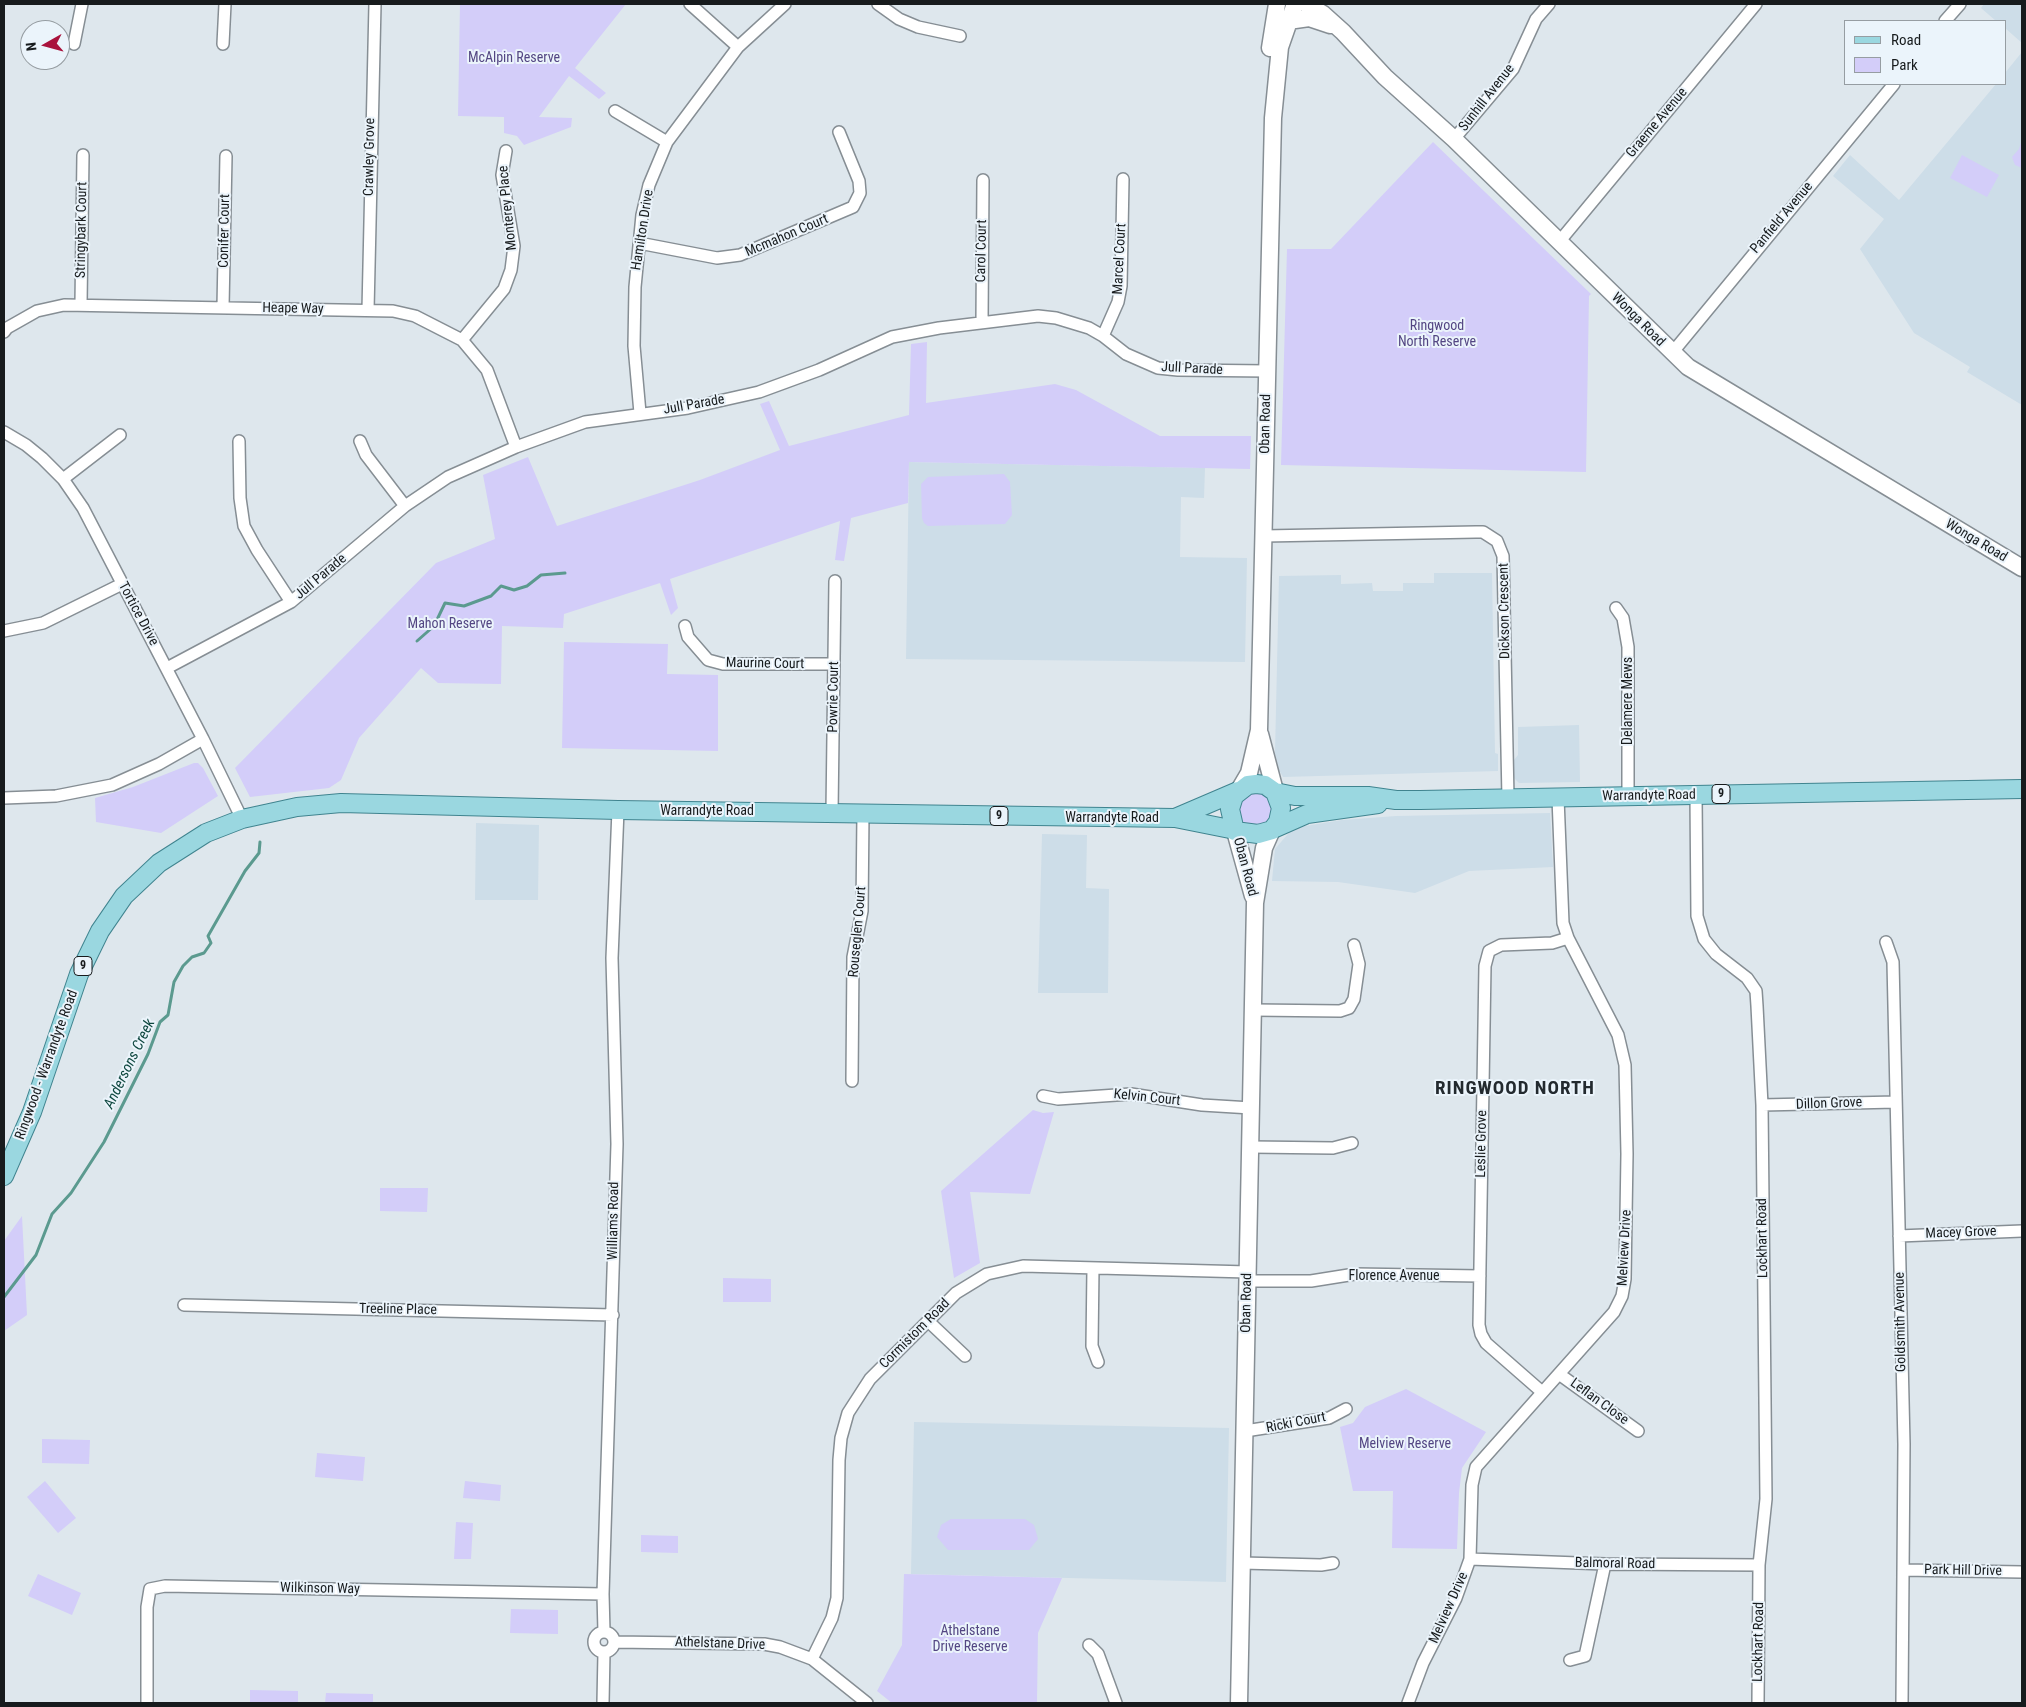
<!DOCTYPE html>
<style>
body{margin:0}
#map{position:relative;width:2026px;height:1707px;overflow:hidden;background:#dee7ed;font-family:"Roboto Condensed",sans-serif}
canvas{display:block}
.frame{position:absolute;inset:0;border:5px solid #171b1d;pointer-events:none}
.legend{position:absolute;left:1844px;top:20px;width:162px;height:65px;box-sizing:border-box;background:#ebf4fb;border:1px solid #969da2;margin:0;padding:6px 9px;list-style:none;font-size:15px;color:#171b1d}
.legend li{display:flex;align-items:center;gap:10px;height:25px}
.legend b{width:25px;border:1px solid #969da2}
.north{position:absolute;left:20px;top:20px;width:50px;height:50px;box-sizing:border-box;background:#ebf4fb;border:1px solid #969da2;border-radius:50%;rotate:263deg;font-size:14px;font-weight:700;line-height:20px;text-align:center;color:#171b1d}
.north::after{content:'';display:block;margin:auto;width:18px;height:22px;background:#a9123c;clip-path:polygon(50% 0,100% 100%,50% 72%,0 100%)}
</style>
<div id="map">
<canvas width="2026" height="1707"></canvas>
<div class="frame"></div>
<ul class="legend">
<li><b style="height:6px;background:#9ad7e0"></b>Road</li>
<li><b style="height:14px;background:#d3cdf9"></b>Park</li>
</ul>
<div class="north">N</div>
</div>
<script>
const g = document.querySelector('canvas').getContext('2d');
g.lineJoin = 'round';
function fillPath(path, color) {
  g.fillStyle = color;
  g.fill(path, 'evenodd');
}
function toPath(rows) {
  const path = new Path2D();
  for (const r of rows) {
    if (r.length === 3) {
      path.moveTo(r[0] + r[2], r[1]);
      path.arc(r[0], r[1], r[2], 0, 2 * Math.PI);
      continue;
    }
    path.moveTo(r[0], r[1]);
    for (let i = 2; i < r.length; i += 2) path.lineTo(r[i], r[i + 1]);
  }
  return path;
}
function trace(path, color, width, dash) {
  g.strokeStyle = color;
  g.lineWidth = width;
  g.lineCap = dash ? 'butt' : 'round';
  g.setLineDash(dash || []);
  g.stroke(path);
}
function write(font, color, halo, rows, align = 'center') {
  g.font = font + ' "Roboto Condensed",sans-serif';
  g.lineWidth = 4;
  g.setLineDash([]);
  g.textBaseline = 'middle';
  g.strokeStyle = halo;
  g.fillStyle = color;
  for (const [text, x, y, turn = 0] of rows) {
    g.save();
    g.translate(x, y);
    g.rotate((+turn || 0) * Math.PI / 180);
    g.textAlign = isNaN(turn) ? turn : align;
    if (halo) g.strokeText(text, 0, 0);
    g.fillText(text, 0, 0);
    g.restore();
  }
}
fillPath(toPath([
 [1984,4,2022,4,2022,43,2005,28,2005,21,1996,21,1981,8],
 [2022,52,2022,405,1967,372,1970,367,1914,333,1860,249,1884,219,1833,176,1850,155,1899,200,1996,84,2005,84,2005,73],
 [909,462,1205,468,1204,498,1181,497,1180,557,1247,558,1245,662,906,659],
 [1434,573,1492,573,1495,753,1498,754,1498,771,1283,777,1279,770,1275,753,1279,576,1341,575,1341,584,1372,583,1373,591,1403,591,1403,583,1434,583],
 [1579,725,1580,782,1519,783,1514,778,1514,760,1518,755,1518,727],
 [1550,813,1553,867,1469,871,1415,893,1338,882,1272,881,1275,849,1293,828,1342,820,1396,816],
 [476,823,539,825,538,900,475,900],
 [1042,834,1087,835,1086,888,1109,889,1108,993,1038,993],
 [914,1422,1229,1428,1226,1582,911,1574]
]), '#cddde8');
fillPath(toPath([
 [460,4,626,4,575,68,606,93,599,99,569,76,539,117,572,118,571,127,524,145,517,136,504,133,504,117,458,116],
 [2022,139,2022,168,2015,165,2012,157,2019,149],
 [1433,142,1591,294,1589,296,1586,472,1281,465,1287,249,1331,249],
 [1962,155,1999,175,1987,197,1950,178],
 [927,342,926,403,1055,384,1076,390,1160,436,1251,436,1250,469,909,462,908,503,851,518,844,561,835,560,840,521,670,579,678,608,671,615,660,583,564,614,563,628,502,626,501,684,438,683,421,668,359,738,341,780,329,788,250,797,235,768,436,563,495,539,483,475,528,457,557,526,700,480,780,450,760,404,769,401,789,446,909,415,911,344],
 [1004,474,1010,482,1012,515,1005,524,928,526,924,523,922,518,921,484,928,477],
 [564,642,668,644,667,674,718,675,718,751,562,748],
 [194,763,198,763,203,768,218,796,161,833,96,822,95,798,133,787],
 [1251,791,1266,794,1274,813,1264,827,1242,823,1239,819,1239,799],
 [1033,1110,1043,1113,1054,1112,1030,1194,970,1192,980,1263,954,1278,941,1191],
 [380,1188,428,1188,427,1212,380,1211],
 [22,1216,27,1315,4,1331,4,1241],
 [723,1278,771,1279,771,1302,723,1302],
 [1406,1389,1486,1432,1462,1468,1459,1493,1457,1549,1392,1548,1393,1491,1353,1491,1340,1427,1353,1423,1365,1407],
 [42,1439,90,1440,89,1464,42,1463],
 [317,1453,365,1457,363,1481,315,1477],
 [45,1481,76,1518,58,1533,27,1497],
 [465,1481,501,1485,500,1501,463,1498],
 [951,1519,1025,1519,1034,1525,1038,1539,1029,1550,948,1550,937,1537,941,1525],
 [456,1522,473,1523,471,1559,454,1559],
 [641,1535,678,1536,678,1553,641,1552],
 [38,1574,81,1593,72,1615,28,1596],
 [904,1574,1062,1578,1038,1633,1037,1703,892,1703,877,1691,902,1645],
 [511,1609,558,1610,558,1634,510,1633],
 [250,1690,298,1691,298,1703,250,1703],
 [326,1693,373,1694,373,1703,325,1703]
]), '#d3cdf9');
trace(toPath([
 [417,641,434,626,445,603,464,606,491,596,501,586,514,590,527,586,541,575,565,573],
 [4,1297,36,1255,52,1214,71,1193,104,1142,148,1054,160,1022,168,1015,174,982,183,966,192,957,204,953,211,943,208,936,245,871,259,853,260,842]
]), '#5b9a8f', 3);
const street = toPath([
 [690,4,738,47],
 [878,4,899,19,918,27,960,36],
 [1945,21,1960,4],
 [74,44,82,4],
 [223,44,225,4],
 [615,111,667,142],
 [1454,139,1513,69,1536,19,1549,4],
 [1559,242,1756,4],
 [639,243,717,258,740,255,853,207,860,193,859,181,839,132],
 [81,304,83,155],
 [223,307,226,156],
 [368,310,375,4],
 [982,322,983,180],
 [4,332,7,328,37,311,64,305,393,311,415,316,462,340,487,370,516,447],
 [1103,336,1118,302,1121,286,1123,179],
 [462,340,504,289,511,270,514,246,502,175,506,151],
 [1672,353,1894,84],
 [640,413,634,346,635,287,642,215,649,185,667,142,738,47,785,4],
 [4,432,26,445,42,458,63,479,83,508,203,739,242,819],
 [239,441,240,498,244,526,257,550,291,602],
 [360,441,366,455,405,506],
 [63,479,120,435],
 [1264,536,1476,532,1483,532,1497,541,1503,556,1508,798],
 [1616,608,1623,618,1628,647,1628,796],
 [685,626,688,637,708,660,723,664,834,664],
 [4,631,43,623,122,584],
 [167,668,291,602,405,506,448,477,516,447,585,422,688,408,759,392,819,370,892,337,939,328,1038,316,1056,318,1089,328,1103,336,1126,354,1158,368,1178,370,1268,371],
 [1696,795,1697,916,1704,939,1716,954,1747,978,1756,991,1757,1006,1762,1105,1766,1499,1759,1565,1758,1703],
 [4,798,56,796,112,785,159,764,203,739],
 [832,812,835,581],
 [1886,942,1893,962,1904,1444,1902,1703],
 [1254,1010,1340,1011,1349,1008,1354,999,1359,964,1354,945],
 [852,1081,853,957,862,911,863,813],
 [1043,1096,1058,1099,1131,1094,1202,1105,1251,1108],
 [1762,1105,1896,1102],
 [1251,1147,1333,1148,1352,1143],
 [1899,1236,2022,1231],
 [1093,1268,1092,1346,1098,1362],
 [1248,1281,1311,1281,1355,1274,1480,1276],
 [184,1305,613,1315],
 [928,1321,965,1356],
 [1559,1374,1638,1431],
 [1542,1392,1486,1343,1481,1334,1479,1325,1485,966,1489,951,1501,945,1552,943,1568,938],
 [1245,1431,1329,1418,1346,1409],
 [1470,1559,1605,1564,1759,1565],
 [1242,1563,1321,1565,1333,1563],
 [1903,1570,2022,1572],
 [604,1632,603,1594,617,1144,612,958,618,810],
 [604,1642,10],
 [614,1642,764,1644,780,1647,812,1659,867,1703],
 [1089,1645,1098,1654,1116,1703],
 [812,1659,832,1618,837,1598,839,1460,841,1438,848,1413,870,1379,956,1293,987,1274,1023,1266,1248,1272],
 [1570,1660,1585,1656,1605,1564],
 [147,1703,147,1607,150,1589,165,1586,603,1594],
 [603,1703,604,1652],
 [1408,1703,1423,1663,1456,1598,1470,1559,1472,1485,1476,1467,1614,1312,1622,1296,1625,1279,1627,1154,1625,1065,1618,1035,1568,938,1563,923,1558,798]
]);
const secondary = toPath([
 [1306,4,1323,14,1343,32,1385,77,1454,139,1688,367,2022,568],
 [1288,21,1309,18,1330,25],
 [1270,48,1277,4],
 [1260,734,1275,791],
 [1239,790,1249,773,1259,730,1273,118,1280,47,1295,4],
 [1235,831,1253,896],
 [1239,1703,1255,903,1264,848,1272,830]
]);
const primary = toPath([
 [1256,784,1265,785,1275,792,1281,808,1278,822,1272,830,1258,834,1235,831,1230,809,1234,796,1248,785,1256,784],
 [1275,792,1295,796,1368,796,1396,800,1420,800,2022,789],
 [1175,818,1238,791],
 [1273,829,1307,814,1378,804],
 [4,1176,32,1112,79,974,100,931,124,896,159,863,206,833,242,819,297,807,341,803,618,810,1175,818,1235,830]
]);
trace(street, '#868e94', 14);
trace(secondary, '#868e94', 19);
trace(primary, '#40848f', 20);
trace(street, '#fff', 11);
trace(secondary, '#fff', 16);
trace(primary, '#9ad7e0', 18);
for (const [x, y, w] of [
 [1721,794,18],
 [999,816,18],
 [83,966,18]
]) {
  const box = new Path2D();
  box.roundRect(x - w / 2, y - 9.5, w, 19, 4);
  g.fillStyle = '#ebf4fb';
  g.fill(box);
  trace(box, '#171b1d', 1);
}
write('bold 12px', '#171b1d', null, [
 ["9",1721,794],
 ["9",999,816],
 ["9",83,966]
]);
write('14px', '#534683', '#ebf4fb', [
 ["McAlpin Reserve",514,58],
 ["Ringwood",1437,326],
 ["North Reserve",1437,342],
 ["Mahon Reserve",450,624],
 ["Melview Reserve",1405,1444],
 ["Athelstane",970,1631],
 ["Drive Reserve",970,1647]
]);
write('14px', '#171b1d', '#ebf4fb', [
 ["Sunhill Avenue",1487,98,-52],
 ["Graeme Avenue",1657,123,-50],
 ["Crawley Grove",370,157,-89],
 ["Monterey Place",508,208,-96],
 ["Panfield Avenue",1782,218,-50],
 ["Stringybark Court",82,230,-89],
 ["Hamilton Drive",643,230,-81],
 ["Conifer Court",225,231,-89],
 ["Mcmahon Court",787,236,-23],
 ["Carol Court",982,251,-89],
 ["Marcel Court",1120,259,-87],
 ["Heape Way",293,309,1],
 ["Wonga Road",1638,320,45],
 ["Jull Parade",1192,369,3],
 ["Jull Parade",694,405,-10],
 ["Oban Road",1266,424,-89],
 ["Wonga Road",1976,541,31],
 ["Jull Parade",321,577,-40],
 ["Dickson Crescent",1505,611,-91],
 ["Tortice Drive",138,614,62],
 ["Maurine Court",765,664,1],
 ["Powrie Court",834,697,-89],
 ["Delamere Mews",1628,701,-90],
 ["Warrandyte Road",1649,796,-1],
 ["Warrandyte Road",707,811],
 ["Warrandyte Road",1112,818],
 ["Oban Road",1245,867,75],
 ["Rouseglen Court",858,932,-85],
 ["Ringwood - Warrandyte Road",47,1065,-70],
 ["Kelvin Court",1147,1098,6],
 ["Dillon Grove",1829,1104,-2],
 ["Leslie Grove",1482,1144,-89],
 ["Williams Road",614,1221,-89],
 ["Macey Grove",1961,1233,-2],
 ["Lockhart Road",1763,1238,-91],
 ["Melview Drive",1625,1248,-87],
 ["Florence Avenue",1394,1276],
 ["Oban Road",1247,1303,-89],
 ["Treeline Place",398,1310,1],
 ["Goldsmith Avenue",1901,1322,-91],
 ["Cormistom Road",915,1334,-45],
 ["Leflan Close",1599,1402,36],
 ["Ricki Court",1296,1423,-11],
 ["Balmoral Road",1615,1564,1],
 ["Park Hill Drive",1963,1571,1],
 ["Wilkinson Way",320,1589,1],
 ["Melview Drive",1449,1608,-66],
 ["Lockhart Road",1759,1642,-89],
 ["Athelstane Drive",720,1644,2]
]);
write('italic 15px', '#0e473f', '#ebf4fb', [
 ["Andersons Creek",130,1064,-64]
]);
g.letterSpacing = '1px';
write('bold 19px', '#232a2f', '#ebf4fb', [
 ["RINGWOOD NORTH",1515,1089]
]);
g.letterSpacing = '0px';
</script>
